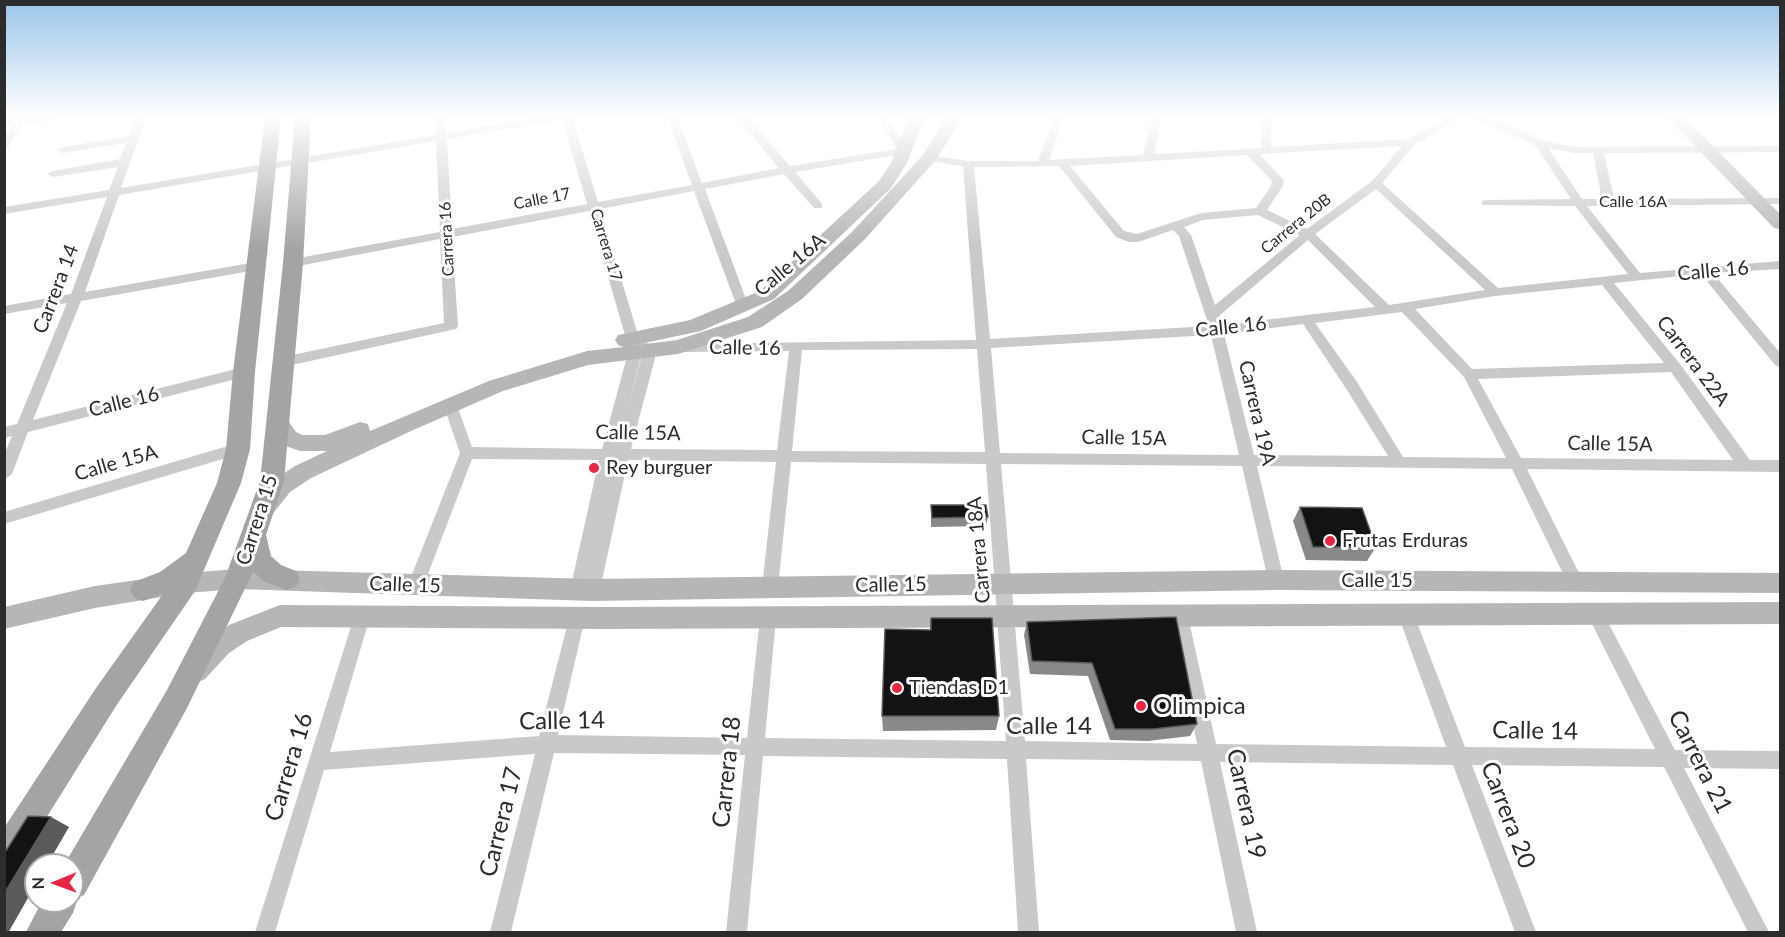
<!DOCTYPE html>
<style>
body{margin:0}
#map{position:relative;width:1785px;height:937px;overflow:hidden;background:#fff;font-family:Lato,sans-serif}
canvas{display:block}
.frame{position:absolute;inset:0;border:6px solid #2c2c2c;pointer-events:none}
.north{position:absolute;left:24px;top:853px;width:60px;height:60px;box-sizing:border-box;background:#fff;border:2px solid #ababab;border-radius:50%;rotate:269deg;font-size:16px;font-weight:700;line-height:24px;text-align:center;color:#2c2c2c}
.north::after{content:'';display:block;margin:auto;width:21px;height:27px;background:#eb2642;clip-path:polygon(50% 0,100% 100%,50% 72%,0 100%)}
</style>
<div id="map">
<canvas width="1785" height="937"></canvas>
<div class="frame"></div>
<div class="north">N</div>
</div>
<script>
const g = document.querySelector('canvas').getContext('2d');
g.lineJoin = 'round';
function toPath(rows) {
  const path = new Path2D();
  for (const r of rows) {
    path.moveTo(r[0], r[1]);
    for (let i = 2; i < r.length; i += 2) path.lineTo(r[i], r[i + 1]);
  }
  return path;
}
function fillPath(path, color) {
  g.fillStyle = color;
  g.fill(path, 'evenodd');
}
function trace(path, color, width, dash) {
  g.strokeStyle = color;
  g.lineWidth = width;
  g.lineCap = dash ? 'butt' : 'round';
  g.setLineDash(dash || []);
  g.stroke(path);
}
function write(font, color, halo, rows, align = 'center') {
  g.font = font + ' Lato,sans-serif';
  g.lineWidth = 6;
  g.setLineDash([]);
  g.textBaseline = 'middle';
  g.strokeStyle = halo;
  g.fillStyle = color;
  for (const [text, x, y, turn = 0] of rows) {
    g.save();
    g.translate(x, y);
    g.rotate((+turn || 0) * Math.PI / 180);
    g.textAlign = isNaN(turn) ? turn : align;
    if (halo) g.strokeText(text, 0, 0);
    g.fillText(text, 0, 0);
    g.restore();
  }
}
fillPath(toPath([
 [18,117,28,118,59,117,54,120,23,124,8,147,4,148,4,136,12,126,4,127,4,121,18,117],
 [136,117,146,117,121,188,436,135,435,117,445,117,446,133,540,117,572,117,598,202,692,185,667,117,677,117,702,183,779,168,736,117,747,117,790,166,897,149,877,117,887,117,909,151,908,153,795,172,822,204,822,208,814,208,784,174,705,189,749,307,748,310,738,310,737,307,694,191,600,209,639,338,651,345,655,358,631,449,777,450,789,351,681,352,676,350,674,347,676,344,976,340,963,166,929,161,924,158,929,155,968,161,1038,161,1054,117,1064,117,1049,160,1143,155,1152,117,1162,117,1154,154,1261,148,1262,117,1272,117,1271,147,1409,139,1449,117,1462,117,1415,144,1382,183,1498,288,1628,274,1575,206,1482,205,1482,201,1486,200,1571,199,1535,145,1471,117,1485,117,1542,140,1574,147,1780,146,1780,152,1604,153,1614,199,1780,198,1780,204,1587,206,1640,273,1780,261,1780,269,1713,273,1780,353,1780,367,1775,365,1701,274,1614,283,1680,364,1750,460,1780,460,1780,472,1527,469,1583,581,1581,586,1575,588,1569,586,1512,469,1257,466,1284,580,1282,585,1276,587,1270,585,1268,580,1242,466,1001,464,1025,741,1197,744,1172,616,1174,611,1180,609,1186,611,1188,616,1216,744,1446,747,1398,615,1400,610,1406,608,1412,610,1414,615,1465,747,1655,749,1587,614,1589,609,1595,607,1601,609,1675,750,1780,751,1780,769,1684,768,1769,932,1748,932,1664,767,1472,765,1536,932,1515,932,1453,765,1220,762,1257,932,1236,932,1201,761,1026,759,1039,932,1018,932,1007,759,763,756,747,932,726,932,745,755,554,753,511,932,490,932,535,754,324,770,275,932,255,932,354,617,356,612,362,610,368,612,370,617,330,752,539,736,569,618,571,613,577,611,583,613,585,618,558,735,747,738,760,618,762,613,768,611,774,613,776,618,765,738,1006,741,986,464,791,462,778,587,776,592,770,594,764,592,762,587,776,462,628,460,600,590,598,595,592,597,585,593,578,597,572,595,570,590,599,460,472,459,423,587,421,592,415,594,409,592,407,587,460,453,443,404,445,400,455,400,472,447,602,449,629,349,589,211,452,237,458,326,456,329,283,367,278,365,276,362,283,357,444,323,440,239,293,267,287,263,293,259,440,232,436,141,119,195,85,292,256,262,262,266,256,270,81,301,33,420,244,367,251,372,244,377,28,432,12,474,4,480,4,455,12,436,4,438,4,427,17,424,67,303,4,314,4,306,71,294,107,197,4,214,4,207,109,190,118,167,53,177,47,174,53,171,120,159,126,143,62,153,57,150,62,147,129,136,136,117],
 [562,119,587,204,452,229,447,139,562,119],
 [1402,146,1372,181,1307,229,1267,210,1283,186,1284,180,1259,154,1402,146],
 [1548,148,1574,153,1593,153,1602,199,1582,199,1548,148],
 [1247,155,1272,181,1271,186,1256,208,1201,213,1137,234,1124,231,1070,166,1247,155],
 [1059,166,1116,237,1129,242,1138,242,1173,230,1179,236,1209,326,990,339,974,167,1059,166],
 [1376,189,1485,290,1389,305,1315,234,1376,189],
 [1258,215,1300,235,1215,305,1191,235,1184,227,1203,220,1258,215],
 [1308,240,1375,307,1222,325,1219,316,1308,240],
 [1602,285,1664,363,1472,369,1415,309,1495,296,1602,285],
 [1402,312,1464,377,1506,458,1403,457,1357,382,1315,323,1402,312],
 [1303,324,1347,390,1388,456,1254,455,1224,334,1303,324],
 [1211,335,1239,455,1000,453,991,348,1211,335],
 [977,349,985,452,792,451,802,350,977,349],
 [641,356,641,358,628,407,641,356],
 [1671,372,1733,460,1521,458,1478,379,1671,372],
 [238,443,245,449,243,453,4,524,4,512,238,443]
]), '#c9c9c9');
fillPath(toPath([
 [909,117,925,117,907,163,891,188,774,299,701,331,630,346,677,340,748,317,788,291,853,231,923,155,947,117,963,117,935,161,865,239,802,299,762,327,678,354,588,365,503,391,411,431,311,478,290,492,271,516,263,518,255,516,251,509,255,502,274,480,295,466,327,451,300,451,280,444,268,425,271,419,279,417,287,419,296,432,302,435,325,435,360,422,368,424,370,431,489,381,587,351,624,347,618,345,615,340,618,335,690,320,760,291,879,181,891,163,909,117],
 [1667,117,1684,117,1780,214,1780,229,1774,228,1667,117],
 [238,569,592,579,1276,570,1780,573,1780,593,1276,590,592,601,238,589,186,593,95,608,4,629,4,607,95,586,186,573,238,569],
 [1780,602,1780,624,605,629,281,627,247,641,229,653,205,679,196,683,187,679,183,671,187,663,211,637,229,625,280,605,605,607,1780,602]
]), '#b6b6b6');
fillPath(toPath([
 [265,117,281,117,255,372,250,449,241,483,195,591,116,706,15,868,4,873,4,828,96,688,163,594,143,601,134,598,130,590,134,582,160,572,186,553,217,483,226,449,233,372,265,117],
 [295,117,311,117,303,263,284,481,266,535,271,556,281,565,296,571,300,579,296,587,287,590,263,581,253,572,187,708,84,895,76,898,77,901,73,913,61,932,26,932,42,901,72,901,72,865,64,865,167,690,225,578,260,481,283,263,295,117]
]), '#a4a4a4');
fillPath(toPath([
 [931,505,988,517,986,526,931,527],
 [1300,507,1376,547,1367,561,1306,560,1293,521],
 [931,618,999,716,996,730,883,731,882,716,930,630],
 [1027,622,1197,724,1190,736,1148,741,1110,740,1088,676,1030,674,1024,635]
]), '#898989');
fillPath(toPath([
 [51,817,69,827,47,865,36,865,36,884,8,933,4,933,4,894]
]), '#5a5a5a');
const building = toPath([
 [931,505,986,505,988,517,932,518,931,505],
 [1300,507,1362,508,1376,547,1313,547,1300,507],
 [1176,617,1197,724,1153,729,1115,729,1092,663,1032,661,1027,622,1176,617],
 [931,618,992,618,999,716,882,716,885,629,931,630,931,618],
 [28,816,51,817,4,894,4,854,28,816]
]);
fillPath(building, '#131313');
trace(building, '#5a5a5a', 1.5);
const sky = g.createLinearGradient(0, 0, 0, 248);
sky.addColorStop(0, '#99c5ea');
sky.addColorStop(0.47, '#fff');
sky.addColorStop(1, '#ffffff00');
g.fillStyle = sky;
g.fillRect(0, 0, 1785, 248);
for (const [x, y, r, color] of [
 [594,468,6,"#eb2642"],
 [1330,541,6,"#eb2642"],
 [897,688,6,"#eb2642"],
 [1141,706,6,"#eb2642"]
]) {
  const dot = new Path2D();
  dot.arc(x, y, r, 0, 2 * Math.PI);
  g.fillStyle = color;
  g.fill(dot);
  trace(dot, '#fff', 2);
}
write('16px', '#2c2c2c', '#fff', [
 ["Calle 17",542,199,-11],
 ["Calle 16A",1633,202],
 ["Carrera 20B",1296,224,-39],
 ["Carrera 16",447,239,-93],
 ["Carrera 17",606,245,73]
]);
write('20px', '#2c2c2c', '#fff', [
 ["Calle 16A",790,265,-40],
 ["Calle 16",1713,271,-5],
 ["Carrera 14",56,289,-69],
 ["Calle 16",1231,327,-6],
 ["Calle 16",745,348,1],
 ["Carrera 22A",1693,361,53],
 ["Calle 16",124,402,-14],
 ["Carrera 19A",1257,413,77],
 ["Calle 15A",638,433,1],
 ["Calle 15A",1124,438,1],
 ["Calle 15A",1610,444,1],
 ["Calle 15A",116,463,-16],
 ["Carrera 15",257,520,-72],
 ["Carrera 18A",979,550,-95],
 ["Calle 15",1377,581],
 ["Calle 15",405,585,2],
 ["Calle 15",891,585,-1]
]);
write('20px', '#2c2c2c', '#fff', [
 ["Rey burguer",606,468],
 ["Frutas Erduras",1342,541],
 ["Tiendas D1",909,688]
], 'left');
write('24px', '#2c2c2c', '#fff', [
 ["Olimpica",1153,706]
], 'left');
write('24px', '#2c2c2c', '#fff', [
 ["Calle 14",562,721,-1],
 ["Calle 14",1049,726],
 ["Calle 14",1535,731,1],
 ["Carrera 21",1700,762,63],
 ["Carrera 16",289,767,-73],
 ["Carrera 18",727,772,-84],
 ["Carrera 19",1246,804,78],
 ["Carrera 20",1508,815,69],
 ["Carrera 17",501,822,-76]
]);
</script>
